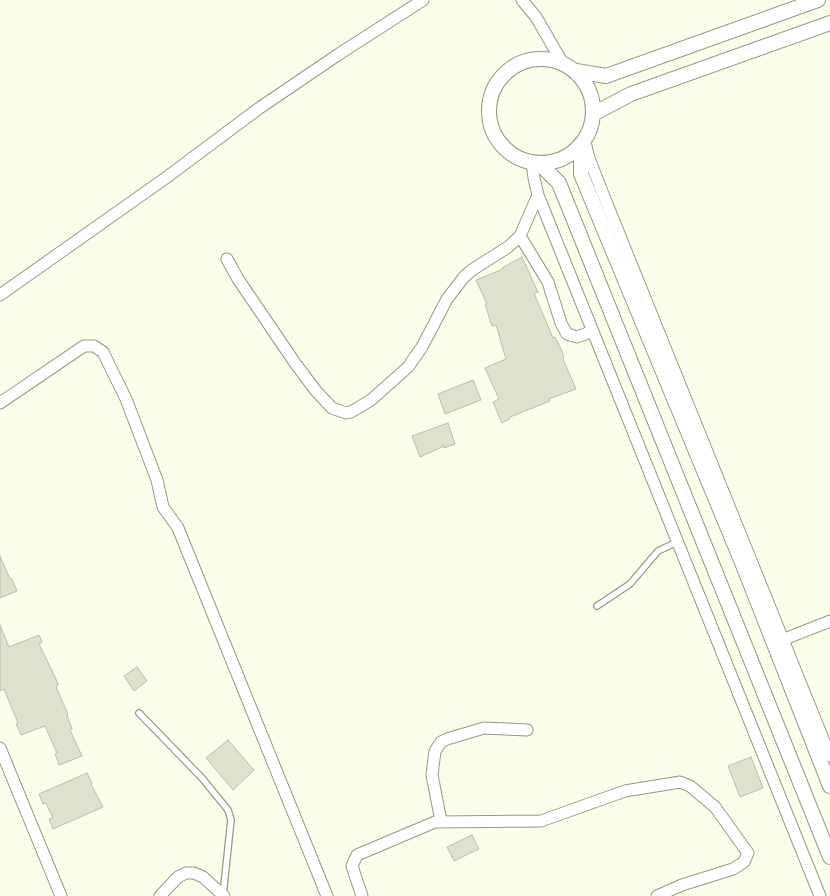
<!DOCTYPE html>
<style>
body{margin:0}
canvas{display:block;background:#fcfde8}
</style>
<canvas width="830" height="896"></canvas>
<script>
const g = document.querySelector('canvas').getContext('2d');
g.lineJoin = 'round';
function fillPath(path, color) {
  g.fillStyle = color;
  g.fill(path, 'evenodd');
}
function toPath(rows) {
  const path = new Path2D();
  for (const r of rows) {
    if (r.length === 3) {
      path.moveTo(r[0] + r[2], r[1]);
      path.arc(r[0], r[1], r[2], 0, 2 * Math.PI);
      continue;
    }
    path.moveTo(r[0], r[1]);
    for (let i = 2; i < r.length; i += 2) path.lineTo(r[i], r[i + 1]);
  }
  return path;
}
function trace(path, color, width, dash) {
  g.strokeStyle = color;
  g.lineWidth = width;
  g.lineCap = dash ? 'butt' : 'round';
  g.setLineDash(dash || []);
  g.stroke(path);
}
const building = toPath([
 [522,257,538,292,534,293,553,338,555,337,562,351,564,358,563,359,576,389,549,399,550,401,510,417,510,419,502,423,493,402,499,399,485,368,506,359,496,325,492,326,485,304,487,304,476,280,503,269,502,268,522,257],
 [473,380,481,400,445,414,438,394,473,380],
 [448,423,455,444,444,448,444,446,420,457,412,436,448,423],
 [0,556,10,579,12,579,17,591,0,598,0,556],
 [0,625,9,647,39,635,42,642,39,644,56,679,58,686,56,687,68,714,67,715,72,729,70,730,82,756,59,765,55,754,57,753,45,726,21,735,16,724,18,723,4,689,0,691,0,625],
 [137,667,147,681,134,691,124,676,137,667],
 [228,740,254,770,233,790,206,758,228,740],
 [751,757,763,788,740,797,728,766,751,757],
 [87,773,92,783,91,784,103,807,53,829,49,819,53,818,46,803,43,804,39,794,87,773],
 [472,835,479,849,454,861,447,847,472,835]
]);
fillPath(building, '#e0e1cc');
trace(building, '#bcbda9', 1);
const service = toPath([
 [597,606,630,584,658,551,677,542],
 [139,713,202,778,228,810,231,820,223,895]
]);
const minor = toPath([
 [522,0,536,17,562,62],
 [585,142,589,158,603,194,830,756],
 [532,162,534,178,538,195,820,896],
 [520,236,548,282,561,323,567,334,577,337,593,331],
 [227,259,238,279,295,363,316,391,332,408,346,413,351,412,371,400,408,367,422,347,447,299,464,277,472,270,508,247,520,236,538,195],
 [0,295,167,177,258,109,339,54,423,0],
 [0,403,84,346,94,346,103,352,126,399,157,480,163,507,178,528,327,896],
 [777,642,830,621],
 [0,748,61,896],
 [441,821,432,775,435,751,441,742,447,739,484,728,527,730],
 [160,896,178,877,186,873,194,873,203,877,224,896],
 [362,896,352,866,357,855,435,822,541,821,625,791,680,782,690,786,715,807,748,853,744,862,733,869,682,885,657,896]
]);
const tertiary = toPath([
 [541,111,52],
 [576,71,606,76,818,0],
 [593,114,631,94,830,23],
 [581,144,581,174,743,565,830,786],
 [540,164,559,183,830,857]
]);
trace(service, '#979985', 8);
trace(minor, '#979985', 13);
trace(tertiary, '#979985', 16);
trace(service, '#fff', 5.5);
trace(minor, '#fff', 11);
trace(tertiary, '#fff', 14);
</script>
